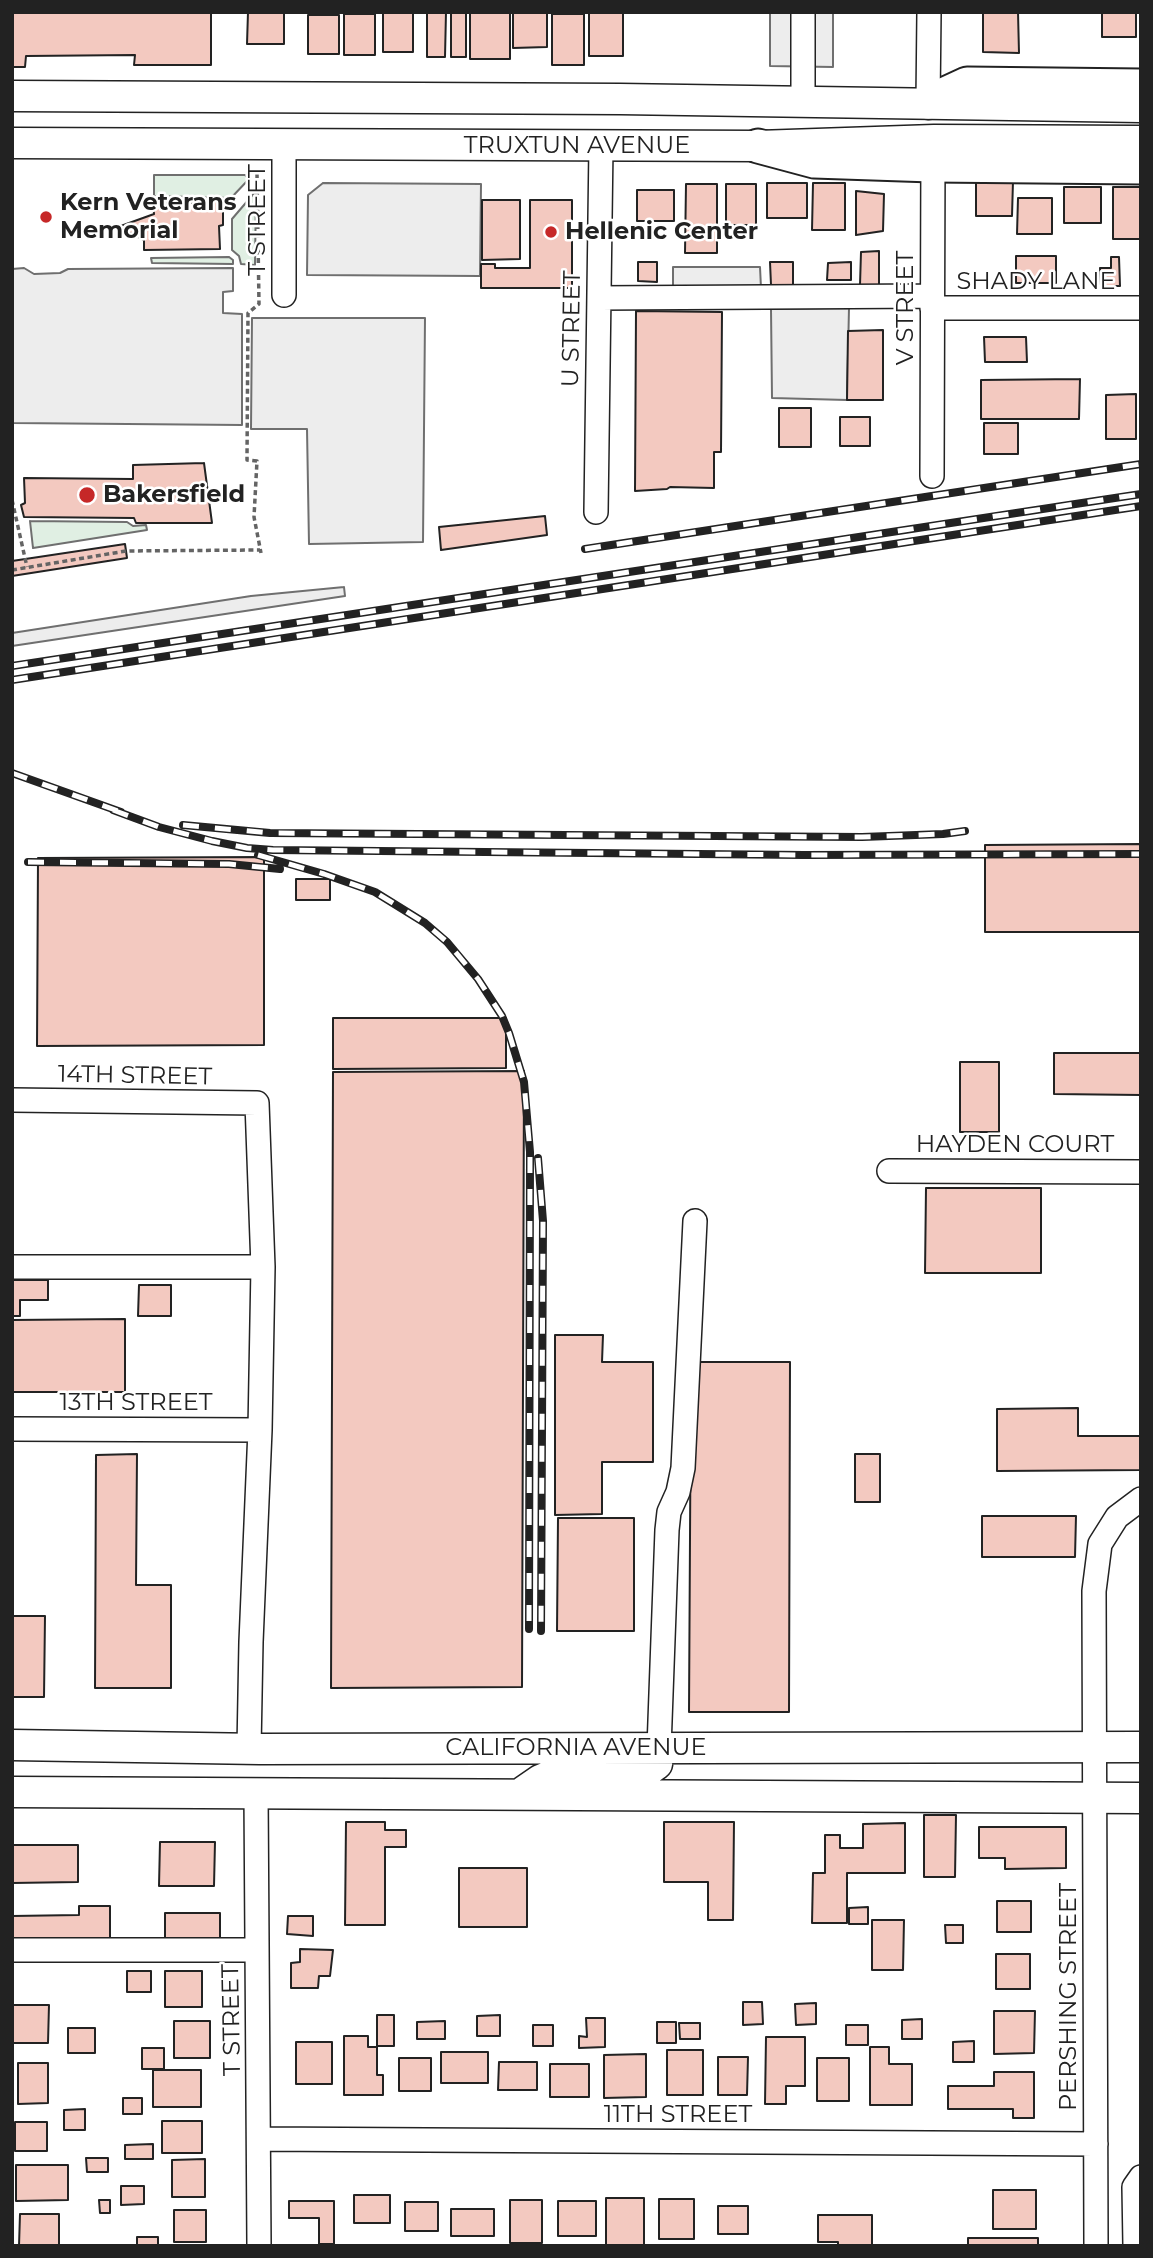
<!DOCTYPE html>
<style>
body{margin:0}
#map{position:relative;width:1153px;height:2258px;overflow:hidden;background:#fff;font-family:Montserrat,sans-serif}
canvas{display:block}
.frame{position:absolute;inset:0;border:14px solid #222;pointer-events:none}
</style>
<div id="map">
<canvas width="1153" height="2258"></canvas>
<div class="frame"></div>
</div>
<script>
const g = document.querySelector('canvas').getContext('2d');
g.lineJoin = 'round';
function fillPath(path, color) {
  g.fillStyle = color;
  g.fill(path, 'evenodd');
}
function toPath(rows) {
  const path = new Path2D();
  for (const r of rows) {
    path.moveTo(r[0], r[1]);
    for (let i = 2; i < r.length; i += 2) path.lineTo(r[i], r[i + 1]);
  }
  return path;
}
function trace(path, color, width, dash) {
  g.strokeStyle = color;
  g.lineWidth = width;
  g.lineCap = dash ? 'butt' : 'round';
  g.setLineDash(dash || []);
  g.stroke(path);
}
function write(font, color, halo, rows, align = 'center') {
  g.font = font + ' Montserrat,sans-serif';
  g.lineWidth = 5;
  g.setLineDash([]);
  g.textBaseline = 'middle';
  g.strokeStyle = halo;
  g.fillStyle = color;
  for (const [text, x, y, turn = 0] of rows) {
    g.save();
    g.translate(x, y);
    g.rotate((+turn || 0) * Math.PI / 180);
    g.textAlign = isNaN(turn) ? turn : align;
    if (halo) g.strokeText(text, 0, 0);
    g.fillText(text, 0, 0);
    g.restore();
  }
}
const green = toPath([
 [154,175,245,175,249,179,231,198,154,196,154,175],
 [256,191,255,265,241,264,239,256,232,250,232,219,256,191],
 [229,257,233,260,233,264,152,263,151,258,229,257],
 [30,521,127,522,133,526,146,525,147,530,33,548,30,521]
]);
fillPath(green, '#e0efe3');
trace(green, '#6f6f6f', 2);
const parking = toPath([
 [770,12,833,12,833,67,770,66,770,12],
 [323,183,481,184,480,276,307,275,308,195,323,183],
 [673,267,760,267,761,288,673,286,673,267],
 [24,268,34,274,60,273,68,269,233,268,233,291,223,292,223,313,242,314,242,425,12,423,12,269,24,268],
 [849,308,847,400,772,398,771,309,849,308],
 [252,318,425,318,423,542,309,544,307,429,251,429,252,318],
 [344,587,345,596,12,646,12,633,251,596,344,587]
]);
fillPath(parking, '#ededed');
trace(parking, '#6f6f6f', 2);
const building = toPath([
 [12,12,211,12,211,65,134,65,135,55,26,56,25,67,12,67,12,12],
 [248,12,284,12,284,44,247,44,248,12],
 [383,12,413,12,413,52,383,52,383,12],
 [427,12,446,12,445,57,427,57,427,12],
 [451,12,466,12,466,57,451,57,451,12],
 [470,12,510,12,510,59,470,59,470,12],
 [513,12,547,12,547,47,513,48,513,12],
 [589,12,623,12,623,56,589,56,589,12],
 [983,12,1018,12,1019,53,983,52,983,12],
 [1102,12,1136,12,1136,37,1102,37,1102,12],
 [344,14,375,14,375,55,344,55,344,14],
 [552,14,584,14,584,65,552,65,552,14],
 [308,15,339,15,339,54,308,54,308,15],
 [976,181,1013,181,1012,216,976,216,976,181],
 [767,183,807,183,807,218,767,218,767,183],
 [813,183,845,183,845,230,812,230,813,183],
 [686,184,717,184,717,253,685,253,686,184],
 [726,184,756,184,756,225,726,225,726,184],
 [1064,187,1101,187,1101,223,1064,223,1064,187],
 [1113,187,1141,187,1141,239,1113,239,1113,187],
 [637,190,674,190,674,221,637,221,637,190],
 [856,191,884,194,883,231,856,235,856,191],
 [1018,198,1052,198,1052,234,1017,234,1018,198],
 [482,200,520,200,520,259,482,260,482,200],
 [530,200,572,200,572,288,481,288,481,264,495,264,495,268,530,268,530,200],
 [200,201,223,201,223,225,219,226,220,249,144,250,144,240,118,227,154,214,153,203,199,203,200,201],
 [879,251,879,285,860,285,861,252,879,251],
 [1016,256,1056,256,1056,283,1016,283,1016,256],
 [1111,257,1119,257,1120,286,1101,286,1100,268,1111,268,1111,257],
 [638,262,657,262,657,282,638,281,638,262],
 [770,262,793,262,793,285,771,285,770,262],
 [851,262,851,280,827,280,828,263,851,262],
 [636,311,722,312,721,452,714,452,714,488,670,487,667,489,635,491,636,311],
 [883,330,883,400,847,400,848,331,883,330],
 [984,337,1026,337,1027,362,985,362,984,337],
 [1080,379,1079,419,981,419,981,380,1080,379],
 [1136,394,1136,439,1106,439,1106,395,1136,394],
 [779,408,811,408,811,447,779,447,779,408],
 [840,417,870,417,870,446,840,446,840,417],
 [984,423,1018,423,1018,454,984,454,984,423],
 [204,463,212,523,136,523,134,518,24,517,21,505,25,503,24,478,133,479,133,465,204,463],
 [545,516,547,535,441,550,439,527,545,516],
 [125,544,127,558,12,576,12,561,125,544],
 [1141,844,1141,932,985,932,985,845,1141,844],
 [264,857,264,1045,37,1046,38,858,264,857],
 [296,879,330,879,330,900,296,900,296,879],
 [333,1018,506,1018,506,1068,333,1069,333,1018],
 [1054,1053,1141,1053,1141,1095,1054,1094,1054,1053],
 [960,1062,999,1062,999,1132,960,1132,960,1062],
 [524,1071,522,1687,331,1688,333,1072,524,1071],
 [926,1188,1041,1188,1041,1273,925,1273,926,1188],
 [12,1280,48,1280,48,1300,20,1300,20,1316,12,1316,12,1280],
 [139,1285,171,1285,171,1316,138,1316,139,1285],
 [125,1319,125,1392,12,1392,12,1320,125,1319],
 [555,1335,603,1335,602,1362,653,1362,653,1462,602,1462,602,1514,555,1515,555,1335],
 [691,1362,790,1362,789,1712,689,1712,691,1362],
 [1078,1408,1078,1436,1141,1436,1141,1470,997,1471,997,1409,1078,1408],
 [137,1454,136,1585,171,1585,171,1688,95,1688,96,1455,137,1454],
 [855,1454,880,1454,880,1502,855,1502,855,1454],
 [982,1516,1076,1516,1075,1557,982,1557,982,1516],
 [558,1518,634,1518,634,1631,557,1631,558,1518],
 [12,1616,45,1616,44,1697,12,1697,12,1616],
 [924,1815,956,1815,955,1877,924,1877,924,1815],
 [346,1822,385,1822,385,1830,406,1830,406,1847,385,1847,385,1925,345,1925,346,1822],
 [664,1822,734,1822,733,1920,708,1920,708,1882,664,1882,664,1822],
 [905,1823,905,1873,847,1873,847,1923,812,1923,813,1873,825,1873,825,1835,840,1835,840,1848,863,1848,863,1824,905,1823],
 [979,1827,1066,1827,1066,1868,1005,1869,1005,1858,979,1858,979,1827],
 [160,1842,215,1842,214,1886,159,1886,160,1842],
 [12,1845,78,1845,78,1882,12,1883,12,1845],
 [459,1868,527,1868,527,1927,459,1927,459,1868],
 [997,1901,1031,1901,1031,1932,997,1932,997,1901],
 [79,1906,110,1906,110,1940,12,1941,12,1916,79,1915,79,1906],
 [868,1907,868,1924,849,1924,849,1908,868,1907],
 [165,1913,220,1913,220,1938,165,1938,165,1913],
 [288,1916,313,1916,313,1936,287,1934,288,1916],
 [872,1920,904,1920,903,1970,872,1970,872,1920],
 [945,1925,963,1925,963,1943,946,1943,945,1925],
 [300,1949,333,1950,330,1976,319,1976,318,1988,291,1988,291,1963,300,1962,300,1949],
 [996,1954,1030,1954,1030,1989,996,1989,996,1954],
 [127,1971,151,1971,151,1992,127,1992,127,1971],
 [165,1971,202,1971,202,2007,165,2007,165,1971],
 [743,2002,762,2002,763,2024,743,2025,743,2002],
 [816,2003,816,2024,796,2025,795,2004,816,2003],
 [13,2005,49,2005,48,2043,13,2043,13,2005],
 [994,2011,1035,2011,1034,2053,994,2054,994,2011],
 [377,2015,394,2015,394,2046,377,2046,377,2015],
 [500,2015,500,2036,477,2036,477,2016,500,2015],
 [586,2018,605,2018,605,2047,579,2048,579,2036,587,2037,586,2018],
 [922,2019,922,2039,902,2039,902,2020,922,2019],
 [174,2021,210,2021,210,2058,174,2058,174,2021],
 [445,2021,445,2039,417,2039,417,2022,445,2021],
 [657,2022,676,2022,676,2043,657,2043,657,2022],
 [679,2023,700,2023,700,2039,680,2039,679,2023],
 [533,2025,553,2025,553,2046,533,2046,533,2025],
 [846,2025,868,2025,868,2045,846,2045,846,2025],
 [68,2028,95,2028,95,2053,68,2053,68,2028],
 [344,2036,368,2036,368,2047,377,2047,377,2075,383,2075,383,2095,344,2095,344,2036],
 [766,2037,805,2037,805,2086,786,2086,786,2104,765,2104,766,2037],
 [974,2041,974,2062,953,2062,953,2042,974,2041],
 [296,2042,332,2042,332,2084,296,2084,296,2042],
 [870,2047,889,2047,889,2064,912,2064,912,2105,870,2105,870,2047],
 [142,2048,164,2048,164,2069,142,2069,142,2048],
 [667,2050,703,2050,703,2095,667,2095,667,2050],
 [441,2052,488,2052,488,2083,441,2083,441,2052],
 [646,2054,646,2097,604,2098,604,2055,646,2054],
 [718,2057,748,2057,747,2095,718,2095,718,2057],
 [399,2058,431,2058,431,2091,399,2091,399,2058],
 [817,2058,849,2058,849,2101,817,2101,817,2058],
 [499,2062,537,2062,537,2090,498,2090,499,2062],
 [18,2063,48,2063,48,2103,18,2104,18,2063],
 [550,2064,589,2064,589,2097,550,2097,550,2064],
 [153,2070,201,2070,201,2107,153,2107,153,2070],
 [994,2072,1034,2072,1034,2118,1013,2118,1013,2109,948,2109,948,2086,994,2086,994,2072],
 [123,2098,142,2098,142,2114,123,2114,123,2098],
 [85,2109,85,2130,64,2130,64,2110,85,2109],
 [162,2121,202,2121,202,2153,162,2153,162,2121],
 [15,2122,47,2122,47,2151,15,2151,15,2122],
 [153,2144,153,2159,125,2159,125,2145,153,2144],
 [86,2158,108,2158,108,2172,87,2172,86,2158],
 [205,2159,205,2197,172,2197,172,2160,205,2159],
 [16,2165,68,2165,68,2200,16,2201,16,2165],
 [121,2186,144,2186,144,2204,121,2205,121,2186],
 [993,2190,1036,2190,1036,2229,993,2229,993,2190],
 [354,2195,390,2195,390,2223,354,2223,354,2195],
 [606,2198,644,2198,644,2246,606,2246,606,2198],
 [659,2199,694,2199,694,2239,659,2239,659,2199],
 [99,2200,110,2200,110,2213,100,2213,99,2200],
 [510,2200,542,2200,542,2243,510,2243,510,2200],
 [289,2201,334,2201,334,2244,319,2244,319,2218,289,2218,289,2201],
 [558,2201,596,2201,596,2236,558,2236,558,2201],
 [405,2202,438,2202,438,2231,405,2231,405,2202],
 [718,2206,748,2206,748,2234,718,2234,718,2206],
 [451,2209,494,2209,494,2236,451,2236,451,2209],
 [174,2210,206,2210,206,2242,174,2242,174,2210],
 [20,2214,59,2214,59,2246,19,2246,20,2214],
 [818,2215,872,2215,872,2246,838,2246,838,2242,818,2242,818,2215],
 [137,2237,158,2237,158,2246,137,2246,137,2237],
 [968,2238,1038,2238,1038,2246,968,2246,968,2238]
]);
fillPath(building, '#f3c9c0');
trace(building, '#222', 2);
const minor = toPath([
 [803,101,803,12],
 [928,102,929,12],
 [284,145,284,295],
 [599,298,932,296],
 [932,308,1141,308],
 [932,476,933,151],
 [596,512,601,146],
 [12,1100,257,1103,263,1267,260,1430,251,1642,249,1748],
 [889,1171,1141,1172],
 [12,1267,263,1267],
 [12,1429,260,1430],
 [659,1748,667,1530,669,1512,678,1492,683,1468,695,1221],
 [256,1793,259,2246],
 [12,1950,257,1950],
 [259,2139,1096,2144],
 [1096,2246,1094,1591,1100,1544,1117,1517,1141,1499],
 [1135,2246,1134,2187,1141,2177]
]);
const major = toPath([
 [12,96,620,99,1141,107],
 [12,143,758,146,934,140,1141,141],
 [12,1745,260,1749,1141,1747],
 [524,1791,540,1780,552,1775,571,1772,650,1769,657,1764,659,1748],
 [12,1792,1141,1798]
]);
const highway = toPath([
 [928,102,967,84,1141,86],
 [758,146,814,161,932,165,1141,167]
]);
trace(minor, '#222', 26);
trace(major, '#222', 33);
trace(highway, '#222', 37);
trace(toPath([
 [257,173,259,304,248,313,247,460,257,461,254,517,261,553],
 [12,500,27,567],
 [12,570,126,551,260,550]
]), '#646464', 3.5, [5, 3.5]);
trace(minor, '#fff', 23);
trace(major, '#fff', 30);
trace(highway, '#fff', 33);
const rail = toPath([
 [585,549,1141,464],
 [12,666,1141,494],
 [12,680,1141,506],
 [12,773,121,812],
 [113,810,159,827,212,841,247,848,273,850,804,855,1141,854],
 [183,825,270,833,862,837,943,834,965,831],
 [258,855,324,874,375,892,425,923,447,942,478,979,502,1016,509,1033,524,1082,530,1152,529,1629],
 [28,862,229,864,280,869],
 [538,1158,543,1221,541,1631]
]);
trace(rail, '#222', 8);
trace(rail, '#fff', 5, [16]);
for (const [x, y, r, color] of [
 [46,217,7,"#c62828"],
 [551,232,7,"#c62828"],
 [87,495,9,"#c62828"]
]) {
  const dot = new Path2D();
  dot.arc(x, y, r, 0, 2 * Math.PI);
  g.fillStyle = color;
  g.fill(dot);
  trace(dot, '#fff', 2.5);
}
write('24px', '#222', '#fff', [
 ["TRUXTUN AVENUE",577,146],
 ["T STREET",258,220,-90],
 ["SHADY LANE",1036,282],
 ["V STREET",906,308,-90],
 ["U STREET",572,329,-89],
 ["14TH STREET",135,1076,1],
 ["HAYDEN COURT",1015,1145],
 ["13TH STREET",136,1403],
 ["CALIFORNIA AVENUE",576,1748],
 ["PERSHING STREET",1069,1997,-90],
 ["T STREET",232,2020,-91],
 ["11TH STREET",678,2115]
]);
write('bold 24px', '#222', '#fff', [
 ["Kern Veterans",60,203],
 ["Memorial",60,231],
 ["Hellenic Center",565,232],
 ["Bakersfield",103,495]
], 'left');
</script>
